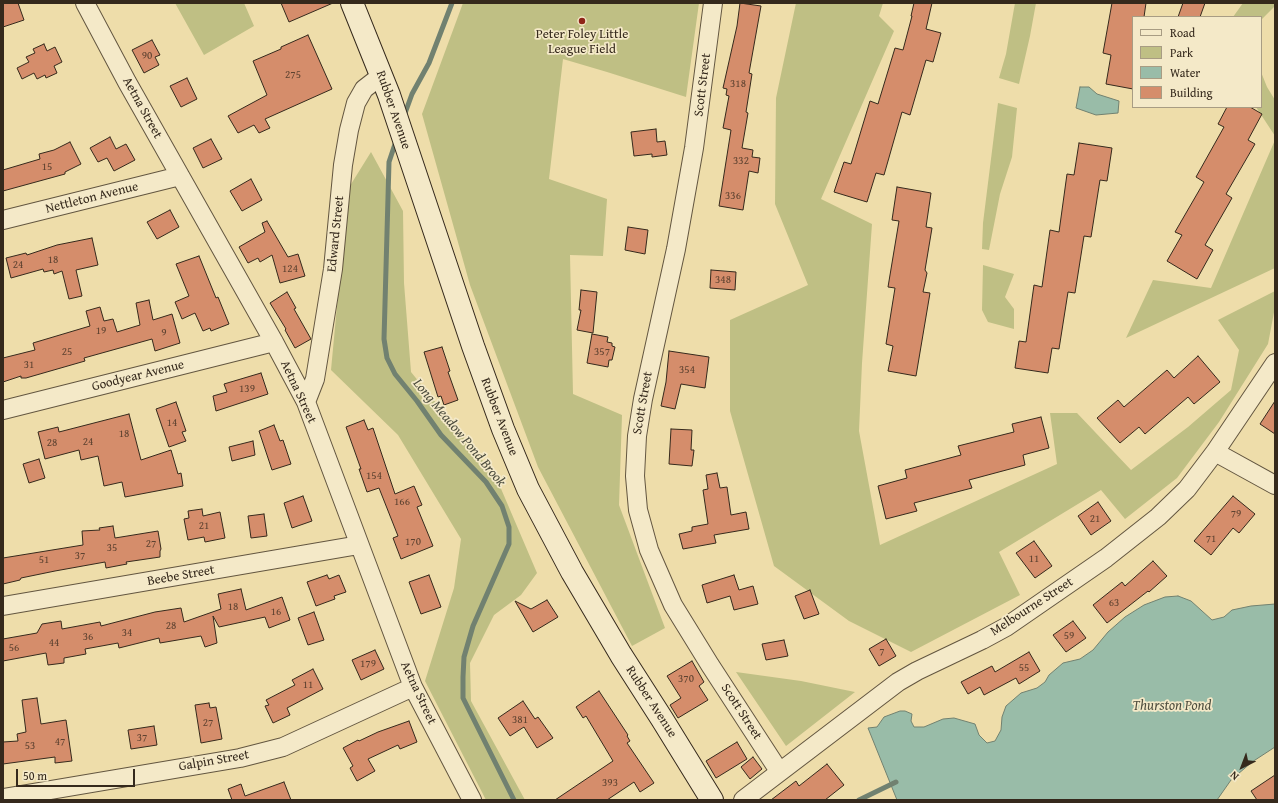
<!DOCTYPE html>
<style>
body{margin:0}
#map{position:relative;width:1278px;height:803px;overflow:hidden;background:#eda;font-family:"Gentium Book Plus",serif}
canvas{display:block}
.frame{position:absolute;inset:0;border:4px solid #35291c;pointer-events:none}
.legend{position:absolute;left:1132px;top:16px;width:130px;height:92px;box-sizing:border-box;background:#f4e9c8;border:1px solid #a89c83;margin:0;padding:5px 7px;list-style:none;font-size:12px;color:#35291c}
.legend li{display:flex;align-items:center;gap:8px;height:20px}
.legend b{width:20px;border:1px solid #a89c83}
.north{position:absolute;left:1222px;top:747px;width:40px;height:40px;-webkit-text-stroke:3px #f4e9c8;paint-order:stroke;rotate:222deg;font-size:11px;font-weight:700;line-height:16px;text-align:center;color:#35291c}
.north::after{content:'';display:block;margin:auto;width:14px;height:18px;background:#35291c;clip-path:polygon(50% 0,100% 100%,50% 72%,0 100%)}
.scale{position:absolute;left:16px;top:769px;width:119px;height:18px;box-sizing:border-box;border:2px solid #35291c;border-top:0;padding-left:5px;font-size:12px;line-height:14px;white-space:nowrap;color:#35291c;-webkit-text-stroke:3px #f4e9c8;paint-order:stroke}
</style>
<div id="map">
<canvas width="1278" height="803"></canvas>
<div class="frame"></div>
<ul class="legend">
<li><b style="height:5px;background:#f4e9c8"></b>Road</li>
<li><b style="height:11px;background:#bfbf84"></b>Park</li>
<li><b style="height:11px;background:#99bca8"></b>Water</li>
<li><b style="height:11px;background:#d58d6b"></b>Building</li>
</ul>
<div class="north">N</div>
<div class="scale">50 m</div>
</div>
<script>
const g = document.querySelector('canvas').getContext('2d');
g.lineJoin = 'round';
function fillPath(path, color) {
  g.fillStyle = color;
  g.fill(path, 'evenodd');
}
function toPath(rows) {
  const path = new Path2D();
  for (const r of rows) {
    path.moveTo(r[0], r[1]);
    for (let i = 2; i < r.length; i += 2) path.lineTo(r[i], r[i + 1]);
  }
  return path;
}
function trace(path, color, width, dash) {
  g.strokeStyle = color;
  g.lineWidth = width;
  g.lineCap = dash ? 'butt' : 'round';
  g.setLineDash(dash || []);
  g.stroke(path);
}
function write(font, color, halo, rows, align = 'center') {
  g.font = font + ' "Gentium Book Plus",serif';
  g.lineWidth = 3.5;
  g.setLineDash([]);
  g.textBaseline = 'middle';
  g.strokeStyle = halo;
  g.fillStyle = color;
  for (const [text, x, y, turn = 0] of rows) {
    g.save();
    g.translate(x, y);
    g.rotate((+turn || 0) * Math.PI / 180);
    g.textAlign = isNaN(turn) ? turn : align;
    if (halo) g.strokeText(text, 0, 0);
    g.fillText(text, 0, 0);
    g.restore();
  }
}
fillPath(toPath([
 [175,3,244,3,254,26,204,55],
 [463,3,699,3,686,97,607,72,563,59,549,179,607,199,603,256,570,255,573,394,622,415,619,505,665,628,632,646,538,467,470,285,422,114],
 [796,3,883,3,879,16,894,31,821,199,872,224,862,363,859,431,880,545,1057,464,1050,413,1077,413,1131,470,1188,427,1231,390,1239,350,1218,320,1275,291,1275,307,1268,344,1219,422,1177,478,1125,519,1101,490,999,552,1020,595,911,652,849,621,774,566,730,411,730,320,808,285,775,204,776,98],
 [1015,3,1036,3,1030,36,1019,84,999,78,1006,54],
 [1243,3,1275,3,1275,6,1261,20,1261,17,1233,17],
 [1261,72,1267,87,1275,100,1275,136,1256,107,1261,107],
 [998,103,1017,108,1012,157,1000,194,989,250,982,249,983,223],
 [1275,140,1275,268,1126,338,1153,280,1211,288],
 [371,152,403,211,404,283,411,372,496,477,537,573,521,595,494,615,470,663,471,701,525,800,486,800,425,681,454,588,461,539,398,435,331,370,348,189],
 [983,265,1014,274,1005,297,1014,309,1014,329,988,322,982,310],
 [736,672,801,681,855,692,786,746]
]), '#bfbf84');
const water = toPath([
 [1080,87,1089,87,1097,94,1119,101,1118,113,1096,115,1076,108,1080,87],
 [1178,596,1191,601,1212,620,1224,617,1232,610,1251,606,1275,604,1275,747,1252,762,1231,780,1217,800,897,800,868,728,877,727,884,717,900,711,905,711,912,714,911,721,914,727,924,727,943,719,954,718,975,724,979,735,987,743,995,741,1001,730,1002,717,1006,706,1021,693,1037,688,1045,682,1049,675,1063,663,1080,659,1093,650,1108,632,1125,617,1144,605,1165,597,1178,596]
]);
fillPath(water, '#99bca8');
trace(water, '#718170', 1);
trace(toPath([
 [404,116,412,94,429,63,452,3],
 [396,141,389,162,384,339,387,358,395,374,417,401,441,435,486,482,502,506,509,527,509,544,473,626,464,657,463,677,463,698,514,800],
 [859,800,896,782]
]), '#718170', 5);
const building = toPath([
 [3,3,18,3,24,20,3,27,3,3],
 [281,3,333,3,289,22,281,3],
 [740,3,761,6,749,73,752,74,746,112,748,113,742,148,753,150,752,157,760,158,758,173,749,171,743,210,719,206,731,130,723,128,729,96,726,95,727,89,723,88,737,26,740,3],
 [914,3,932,3,926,29,941,33,933,62,926,60,910,115,902,112,884,175,876,173,867,202,834,192,844,162,851,164,870,101,878,104,895,48,903,50,912,16,911,16,914,3],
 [1112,3,1146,3,1144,17,1133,17,1133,89,1106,84,1111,55,1103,53,1112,3],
 [1183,3,1205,3,1200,17,1178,17,1183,3],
 [308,35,332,89,265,119,270,128,259,133,254,125,238,133,228,116,267,95,253,61,281,49,281,47,308,35],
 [152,40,160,55,155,57,159,65,144,73,132,50,152,40],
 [44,44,47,51,55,47,62,62,54,66,57,73,46,78,45,75,37,79,34,73,22,79,17,68,29,62,26,57,35,53,33,49,44,44],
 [187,78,197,99,181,107,170,86,187,78],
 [1227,107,1250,107,1262,114,1248,140,1255,144,1226,194,1232,198,1205,245,1213,250,1197,279,1167,261,1182,235,1175,232,1204,182,1196,177,1224,127,1218,124,1227,107],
 [656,129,657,142,665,141,667,155,652,157,652,154,634,156,631,132,656,129],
 [110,137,116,149,126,144,135,160,114,171,107,158,98,162,90,148,110,137],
 [211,139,222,159,203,168,193,148,211,139],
 [70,142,81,164,65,172,65,174,3,191,3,170,40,159,39,154,54,150,70,142],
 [1079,143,1112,148,1107,181,1100,180,1091,237,1084,236,1075,293,1068,292,1059,349,1052,348,1048,373,1015,368,1019,341,1026,342,1034,285,1042,287,1050,230,1059,232,1067,174,1074,175,1079,143],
 [251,179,262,200,242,211,230,191,251,179],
 [897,187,931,193,926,227,932,228,925,270,927,273,923,292,930,293,916,376,888,371,893,346,886,344,895,288,888,287,899,221,892,220,897,187],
 [170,210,179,227,157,239,147,222,170,210],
 [267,221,288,257,298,254,305,276,280,283,272,255,260,262,258,258,248,263,239,247,265,232,262,223,267,221],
 [628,227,648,230,645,254,625,250,628,227],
 [92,238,98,265,76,270,82,296,69,299,62,271,54,274,53,270,44,272,43,269,11,278,6,258,26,253,27,255,57,245,92,238],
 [199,256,216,298,218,297,229,324,211,331,210,328,203,331,195,313,182,319,175,302,189,296,176,264,199,256],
 [711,270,736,272,735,290,710,288,711,270],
 [581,290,597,292,593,333,577,330,581,310,579,310,581,290],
 [287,292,296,308,294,309,311,339,295,348,285,330,286,329,270,303,287,292],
 [149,300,153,320,172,314,180,343,155,351,152,339,84,358,85,361,26,378,21,378,21,376,3,382,3,358,35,350,33,343,90,326,86,311,100,307,104,321,113,319,117,332,140,325,136,303,149,300],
 [592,334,608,337,607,342,612,343,612,346,615,347,612,360,609,360,608,367,587,363,592,334],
 [442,347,450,371,448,372,458,400,444,405,441,396,438,397,424,352,442,347],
 [669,351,709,357,705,388,681,384,675,409,661,406,666,382,669,351],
 [1198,356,1220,382,1194,404,1188,397,1145,434,1139,427,1120,443,1097,418,1118,400,1124,407,1167,370,1174,378,1198,356],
 [261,373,268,394,216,411,213,396,227,392,224,384,261,373],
 [1275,401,1275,434,1260,424,1275,401],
 [176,402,186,431,182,432,186,441,169,447,156,409,176,402],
 [129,414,141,460,171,450,178,474,181,473,183,486,125,497,122,482,104,486,98,456,81,460,79,450,45,459,38,432,58,427,59,432,129,414],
 [1041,417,1049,448,1023,455,1025,465,969,480,972,488,914,503,917,511,886,519,878,486,907,478,905,470,961,455,958,446,1014,432,1012,424,1041,417],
 [364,420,368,430,373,428,395,494,414,486,422,505,417,507,433,546,401,559,393,538,398,536,379,488,367,492,359,469,361,469,346,427,364,420],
 [274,425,280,441,283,440,291,464,272,470,259,431,274,425],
 [671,429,692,430,691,450,694,450,692,466,669,464,671,429],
 [253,441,255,455,232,461,229,447,253,441],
 [39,459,45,478,29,483,23,464,39,459],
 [717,473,720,488,727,487,731,515,746,512,749,529,714,535,716,543,683,549,679,534,692,531,692,527,708,524,703,490,708,489,706,475,717,473],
 [303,496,312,521,292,528,284,503,303,496],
 [1233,496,1255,514,1239,533,1233,528,1211,555,1194,541,1233,496],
 [1098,502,1111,521,1091,535,1078,516,1098,502],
 [202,509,203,516,220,512,225,538,205,542,204,537,188,540,184,519,189,518,188,511,202,509],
 [264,514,267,536,251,538,248,516,264,514],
 [113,526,115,538,158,531,161,549,160,551,160,557,126,562,127,564,106,568,105,562,55,571,21,578,20,580,3,584,3,558,83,545,82,531,100,530,99,528,113,526],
 [1034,541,1052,566,1035,578,1016,553,1034,541],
 [1153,561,1167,576,1149,592,1148,591,1107,623,1093,605,1122,582,1125,586,1153,561],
 [327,575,329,579,339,575,346,592,334,596,335,599,316,606,307,582,327,575],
 [429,575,441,607,421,614,409,582,429,575],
 [734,575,739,590,753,586,758,604,734,610,730,596,707,603,702,585,734,575],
 [241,589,246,610,282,597,290,620,269,628,265,617,219,627,213,616,217,643,205,647,201,636,160,643,159,638,119,648,118,643,85,649,86,654,64,658,64,663,48,665,46,653,3,661,3,639,37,633,42,624,61,621,62,629,100,622,101,626,155,612,181,608,184,622,221,609,218,594,241,589],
 [810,590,819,614,804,619,795,596,810,590],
 [547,600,558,617,533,632,515,601,531,609,547,600],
 [314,612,324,640,308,645,298,618,314,612],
 [1073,621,1086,638,1066,652,1053,635,1073,621],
 [886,639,896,656,879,666,869,649,886,639],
 [784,640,788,656,766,660,762,644,784,640],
 [375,650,384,669,361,680,352,660,375,650],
 [1029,652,1040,671,1019,684,1016,678,984,695,980,687,968,694,961,682,992,666,995,672,1029,652],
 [692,661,704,682,699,686,708,700,678,718,670,705,681,698,667,676,692,661],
 [313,669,323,689,287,708,290,715,273,723,265,706,269,705,266,700,295,685,292,680,313,669],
 [599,691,628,735,627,736,630,741,627,743,654,783,640,792,634,782,607,800,555,800,613,761,586,716,583,718,576,707,599,691],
 [37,698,41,724,66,720,72,761,55,763,55,757,3,764,3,742,18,741,17,734,26,732,22,700,37,698],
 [523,701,535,719,538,717,553,738,537,748,524,727,510,736,498,718,523,701],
 [209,703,210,708,216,707,222,739,201,743,195,705,209,703],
 [409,721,417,742,400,749,398,745,368,759,375,771,357,781,350,768,353,766,343,748,358,740,359,741,378,732,409,721],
 [154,726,157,745,131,749,128,730,154,726],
 [737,742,747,759,716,778,706,761,737,742],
 [753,757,762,769,750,779,741,767,753,757],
 [827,764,844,785,825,800,771,800,796,781,799,786,827,764],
 [1275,775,1275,800,1257,800,1251,791,1275,775],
 [284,782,291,800,232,800,228,789,241,784,245,796,284,782]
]);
fillPath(building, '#d58d6b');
trace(building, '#35291c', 1);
const street = toPath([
 [85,3,127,82,274,342,306,402,413,687,472,800],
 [713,3,694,148,676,249,643,399,637,436,635,476,638,510,649,550,673,605,710,665,779,771],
 [3,220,180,176],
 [306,402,315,379,333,269,343,165,349,130,356,103,364,89,382,75],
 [3,410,274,342],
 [1215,452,1275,485],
 [3,606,359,545],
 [3,798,240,758,283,747,413,687],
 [743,800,898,682,917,671,982,640,1006,627,1106,558,1158,517,1187,489,1215,452,1275,363]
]);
const secondary = toPath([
 [352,3,389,95,473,346,503,429,528,489,572,572,621,655,662,719,712,800]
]);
trace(street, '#635640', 20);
trace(secondary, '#35291c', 24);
trace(street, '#f4e9c8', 18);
trace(secondary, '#f4e9c8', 22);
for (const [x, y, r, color] of [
 [582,21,4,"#8f2418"]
]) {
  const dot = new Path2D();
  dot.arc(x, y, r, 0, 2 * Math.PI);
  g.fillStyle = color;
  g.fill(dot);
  trace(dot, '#f4e9c8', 1.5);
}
write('11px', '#5d4230', null, [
 ["90",147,56],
 ["275",293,75],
 ["318",738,84],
 ["332",741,161],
 ["15",47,167],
 ["336",733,196],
 ["18",53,260],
 ["24",18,265],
 ["124",290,269],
 ["348",723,280],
 ["19",101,331],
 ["9",164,333],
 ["25",67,352],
 ["357",602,352],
 ["31",29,365],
 ["354",687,370],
 ["139",247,389],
 ["14",172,423],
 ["18",124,434],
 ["24",88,442],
 ["28",52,443],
 ["154",374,476],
 ["166",402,502],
 ["79",1236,514],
 ["21",1095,519],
 ["21",204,526],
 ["71",1211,539],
 ["170",413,542],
 ["27",151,544],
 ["35",112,548],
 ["37",80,556],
 ["11",1034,559],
 ["51",44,560],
 ["63",1114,603],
 ["18",233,607],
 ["16",276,612],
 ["28",171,626],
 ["34",127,633],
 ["59",1069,636],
 ["36",88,637],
 ["44",54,643],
 ["56",14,648],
 ["7",882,652],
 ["179",368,664],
 ["55",1024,668],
 ["370",686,679],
 ["11",308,685],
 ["381",520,720],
 ["27",208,723],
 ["37",142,738],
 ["47",60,742],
 ["53",30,746],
 ["393",610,783]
]);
write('13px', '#35291c', '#f4e9c8', [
 ["Peter Foley Little",582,35],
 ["League Field",582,50]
]);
write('13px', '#35291c', '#f4e9c8', [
 ["Scott Street",703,85,-83],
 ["Aetna Street",142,108,61],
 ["Rubber Avenue",393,110,71],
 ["Nettleton Avenue",92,198,-14],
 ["Edward Street",336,234,-84],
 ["Goodyear Avenue",138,376,-14],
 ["Aetna Street",298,392,65],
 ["Scott Street",643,403,-80],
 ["Rubber Avenue",499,417,69],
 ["Beebe Street",181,576,-10],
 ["Melbourne Street",1032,607,-33],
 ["Aetna Street",418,693,65],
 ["Rubber Avenue",651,702,57],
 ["Scott Street",741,712,57],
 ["Galpin Street",214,761,-10]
]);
write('italic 14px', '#4e4e3f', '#f4e9c8', [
 ["Long Meadow Pond Brook",459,433,50],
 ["Thurston Pond",1172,706]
]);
</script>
